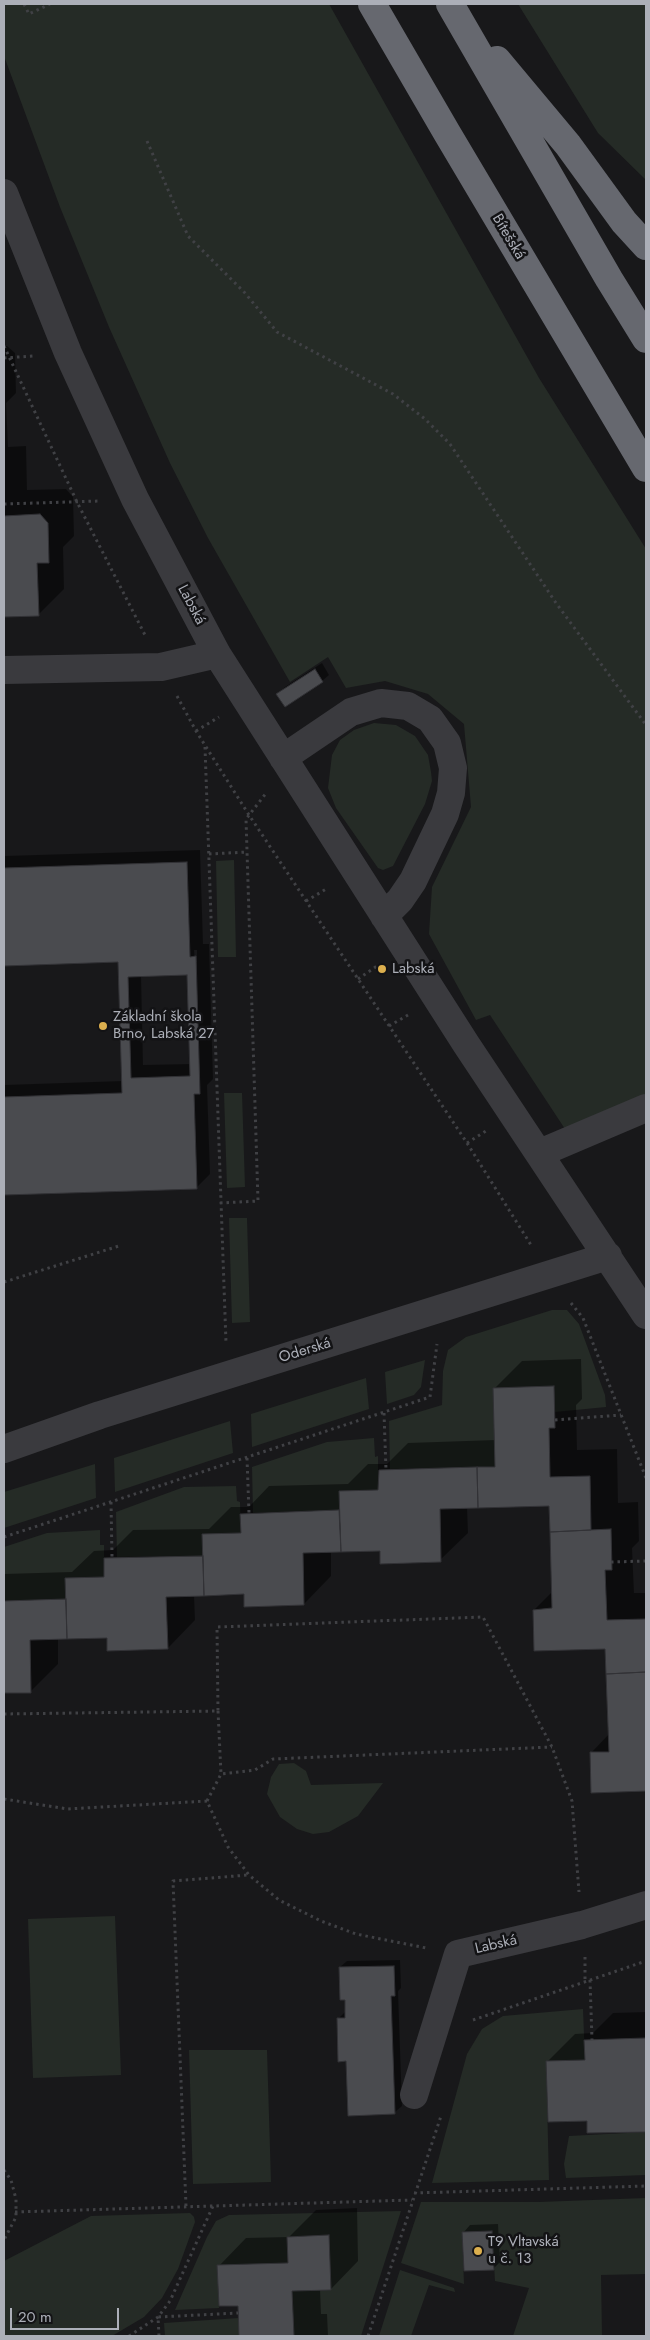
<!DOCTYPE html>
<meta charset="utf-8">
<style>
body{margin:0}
#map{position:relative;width:650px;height:2340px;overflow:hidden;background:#18181a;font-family:Jost,sans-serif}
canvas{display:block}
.frame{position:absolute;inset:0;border:5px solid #acafb8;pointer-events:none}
.scale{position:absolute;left:10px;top:2308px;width:109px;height:22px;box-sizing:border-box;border:2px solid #acafb8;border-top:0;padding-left:6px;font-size:15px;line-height:18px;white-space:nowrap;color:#acafb8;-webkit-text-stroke:4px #131315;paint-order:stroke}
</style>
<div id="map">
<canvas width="650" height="2340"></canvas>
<div class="frame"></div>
<div class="scale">20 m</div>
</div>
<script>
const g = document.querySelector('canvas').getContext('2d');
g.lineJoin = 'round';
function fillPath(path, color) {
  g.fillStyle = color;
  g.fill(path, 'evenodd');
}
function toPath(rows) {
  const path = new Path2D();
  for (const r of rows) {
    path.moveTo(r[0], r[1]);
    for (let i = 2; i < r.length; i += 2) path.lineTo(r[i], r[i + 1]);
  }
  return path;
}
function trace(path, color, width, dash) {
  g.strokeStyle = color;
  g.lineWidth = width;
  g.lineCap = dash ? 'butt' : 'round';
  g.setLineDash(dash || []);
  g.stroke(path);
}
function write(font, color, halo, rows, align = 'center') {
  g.font = font + ' Jost,sans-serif';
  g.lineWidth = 5;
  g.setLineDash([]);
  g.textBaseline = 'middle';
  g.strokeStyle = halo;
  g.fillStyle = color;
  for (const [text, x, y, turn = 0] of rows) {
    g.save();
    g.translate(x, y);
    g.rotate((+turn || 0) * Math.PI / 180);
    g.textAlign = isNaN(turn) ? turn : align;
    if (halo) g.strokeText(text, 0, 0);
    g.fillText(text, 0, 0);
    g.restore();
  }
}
fillPath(toPath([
 [4,4,329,4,539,378,646,549,646,1096,565,1129,490,1015,476,1020,429,934,432,887,471,807,464,724,428,694,385,681,346,688,328,657,290,682,208,538,170,463,109,327,60,207,4,56],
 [518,4,646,4,646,180,598,133],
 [374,723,396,725,415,736,428,755,431,772,432,781,425,804,393,866,383,870,378,868,336,808,328,788,332,755,340,740,354,730],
 [234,860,236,957,218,957,216,861],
 [224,1093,242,1093,245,1187,227,1188],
 [229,1218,247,1218,250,1322,232,1323],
 [552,1310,567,1310,579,1324,605,1395,606,1407,555,1412,554,1386,493,1388,495,1467,390,1469,389,1421,442,1405,443,1371,448,1350,466,1337],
 [425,1360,421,1387,414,1395,387,1404,385,1372],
 [366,1378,369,1409,252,1447,251,1414],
 [230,1421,233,1453,115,1492,114,1458],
 [374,1438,375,1457,378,1456,378,1490,339,1491,339,1510,253,1513,252,1467,327,1442],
 [95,1464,96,1498,4,1528,4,1492],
 [236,1486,237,1501,240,1502,241,1533,202,1534,203,1556,117,1557,116,1512,184,1487],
 [100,1530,100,1545,104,1545,104,1577,65,1578,66,1599,4,1601,4,1547,47,1533],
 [294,1763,306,1771,311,1785,383,1783,358,1816,329,1832,313,1834,297,1829,280,1817,267,1794,271,1777,279,1764],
 [115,1916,121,2075,33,2078,28,1919],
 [583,2009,585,2060,546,2061,549,2180,432,2183,467,2054,482,2029,503,2016],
 [189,2050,267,2050,271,2182,193,2184],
 [646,2132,646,2175,566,2178,564,2164,569,2136],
 [646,2198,646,2274,601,2275,602,2336,513,2336,529,2288,495,2281,492,2231,462,2232,464,2284,401,2263,421,2202,539,2202],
 [401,2211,361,2336,294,2336,292,2291,331,2290,329,2235,287,2237,288,2263,218,2265,219,2308,175,2310,207,2237,216,2221,229,2215],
 [190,2213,194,2217,195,2222,178,2269,162,2298,144,2317,112,2336,4,2336,4,2261,91,2216],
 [400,2270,454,2288,455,2292,429,2285,411,2336,379,2336],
 [239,2318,239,2336,165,2336,164,2323]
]), '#252b26');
fillPath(toPath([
 [4,346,7,346,15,353,16,393,6,403,8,447,26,446,27,490,66,489,73,497,74,536,63,547,64,589,38,615,4,616],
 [322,663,329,675,322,681,278,694,285,687],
 [200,850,203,944,209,944,213,1079,207,1085,210,1174,196,1188,4,1194,4,1085,123,1081,119,961,4,965,4,856],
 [194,950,197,950,197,962,195,962],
 [188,974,191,1064,143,1065,141,975],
 [581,1359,582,1399,576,1405,577,1450,617,1449,618,1503,638,1502,639,1541,632,1548,634,1593,646,1593,646,1790,592,1792,591,1753,609,1734,606,1647,534,1610,553,1591,550,1504,467,1507,468,1533,440,1560,381,1549,331,1551,331,1576,304,1604,245,1593,194,1595,195,1620,168,1648,108,1637,58,1638,58,1664,31,1691,4,1692,4,1574,72,1572,94,1551,113,1550,133,1530,209,1529,231,1507,249,1507,269,1486,348,1484,368,1464,387,1464,408,1443,496,1440,494,1389,522,1361],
 [400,1960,401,1988,398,1991,402,2106,395,2112,347,2060,338,2019,345,2012,346,1999,340,1967,347,1961],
 [646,2012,646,2130,588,2132,588,2119,547,2062,575,2034,593,2033,613,2013],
 [357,2208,358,2261,331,2289,320,2289,321,2314,327,2314,328,2336,240,2336,239,2304,219,2266,246,2238,289,2237,316,2210],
 [498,2224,500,2262,493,2269,464,2232,470,2225]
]), '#0007');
const building = toPath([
 [40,514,48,523,49,563,37,563,39,616,4,617,4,516,40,514],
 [315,669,323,682,285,707,276,694,315,669],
 [187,862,190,957,196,956,200,1094,194,1094,197,1189,4,1195,4,1097,122,1093,118,962,4,966,4,868,187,862],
 [187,975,190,1076,131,1078,128,977,187,975],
 [554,1386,555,1428,549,1428,550,1477,590,1476,591,1530,550,1532,549,1506,478,1508,477,1467,495,1467,493,1388,554,1386],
 [477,1467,478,1508,440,1509,441,1562,380,1564,380,1551,341,1552,339,1491,378,1490,379,1470,477,1467],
 [339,1510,341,1552,303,1553,304,1605,244,1607,244,1594,204,1596,202,1534,241,1533,240,1514,339,1510],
 [611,1529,612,1570,605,1570,607,1620,646,1619,646,1672,606,1674,605,1649,534,1651,533,1610,552,1608,550,1532,611,1529],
 [203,1556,204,1596,166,1597,168,1649,107,1651,107,1638,67,1639,65,1578,104,1577,104,1558,203,1556],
 [66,1599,67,1639,30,1640,31,1693,4,1693,4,1601,66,1599],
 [646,1672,646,1791,591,1793,590,1752,609,1752,606,1674,646,1672],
 [394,1966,395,1996,391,1996,395,2114,348,2116,346,2061,338,2062,337,2018,345,2018,345,2000,340,2000,339,1967,394,1966],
 [646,2038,646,2132,587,2133,587,2121,548,2122,546,2061,585,2060,584,2040,646,2038],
 [492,2231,494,2270,464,2271,462,2232,492,2231],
 [329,2235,331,2290,292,2291,294,2336,239,2336,238,2306,219,2306,217,2265,288,2263,287,2237,329,2235]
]);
fillPath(building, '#4a4b4f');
trace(building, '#323236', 1);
trace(toPath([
 [24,4,29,14,50,4],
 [147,141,188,236,245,293,277,332,393,394,425,419,450,444,556,603,646,725],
 [4,346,77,502,145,635],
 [4,358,33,356],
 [4,504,100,501],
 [177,696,196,731,249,815,467,1143,531,1245],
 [196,731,219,717],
 [205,747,226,1343],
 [209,854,247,852],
 [306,901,328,888],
 [358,979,377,966],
 [389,1026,408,1015],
 [467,1143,486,1131],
 [220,1203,258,1201,246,819,267,792],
 [4,1282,119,1246],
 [571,1303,583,1318,646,1478],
 [384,1413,386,1470],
 [555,1420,621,1415],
 [247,1458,249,1513],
 [111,1502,112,1557],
 [4,1537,430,1397,437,1344],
 [611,1562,646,1561],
 [218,1711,221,1774],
 [4,1714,218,1711,217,1627,483,1617,552,1747,572,1801,579,1892],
 [4,1799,68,1809,207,1801,228,1847,249,1875,279,1900,321,1921,356,1934,426,1948],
 [207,1801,221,1774,255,1770,273,1759,552,1747],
 [585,1957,585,1982],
 [590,1980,592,2040],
 [473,2020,646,1961],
 [4,2170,11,2180,16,2199,16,2217,4,2240],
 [414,2193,646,2186],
 [186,2206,173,1881,248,1875],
 [15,2212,412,2200],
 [129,2336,158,2317,170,2301,213,2206],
 [159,2336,158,2317,238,2313],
 [368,2336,441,2116]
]), '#404145', 3, [2.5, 4]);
trace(toPath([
 [4,193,68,353,135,499,217,654,466,1044,646,1315],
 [4,670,161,667,217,654],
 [283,758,351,712,381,703,408,706,430,719,447,743,453,768,451,793,445,814,413,881,400,900,384,916],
 [540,1153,646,1108],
 [4,1449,100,1415,608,1256],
 [414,2095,458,1954,582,1925,646,1905]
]), '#3a3a3e', 28);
trace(toPath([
 [372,4,447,133,646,468],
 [450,4,609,279,646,339],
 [497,60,568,145,624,222,646,246]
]), '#66686f', 28);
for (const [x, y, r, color] of [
 [382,969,5,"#dcaf4e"],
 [103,1026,5,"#dcaf4e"],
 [478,2251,5,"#dcaf4e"]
]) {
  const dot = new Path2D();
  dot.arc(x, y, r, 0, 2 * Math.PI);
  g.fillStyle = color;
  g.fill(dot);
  trace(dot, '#131315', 2);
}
write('15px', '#acafb8', '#131315', [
 ["Bítešská",508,237,59],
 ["Labská",191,605,62],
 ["Oderská",305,1351,-17],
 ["Labská",496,1945,-13]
]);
write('15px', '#acafb8', '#131315', [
 ["Labská",392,969],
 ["Základní škola",113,1017],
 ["Brno, Labská 27",113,1034],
 ["T9 Vltavská",488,2242],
 ["u č. 13",488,2259]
], 'left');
</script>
